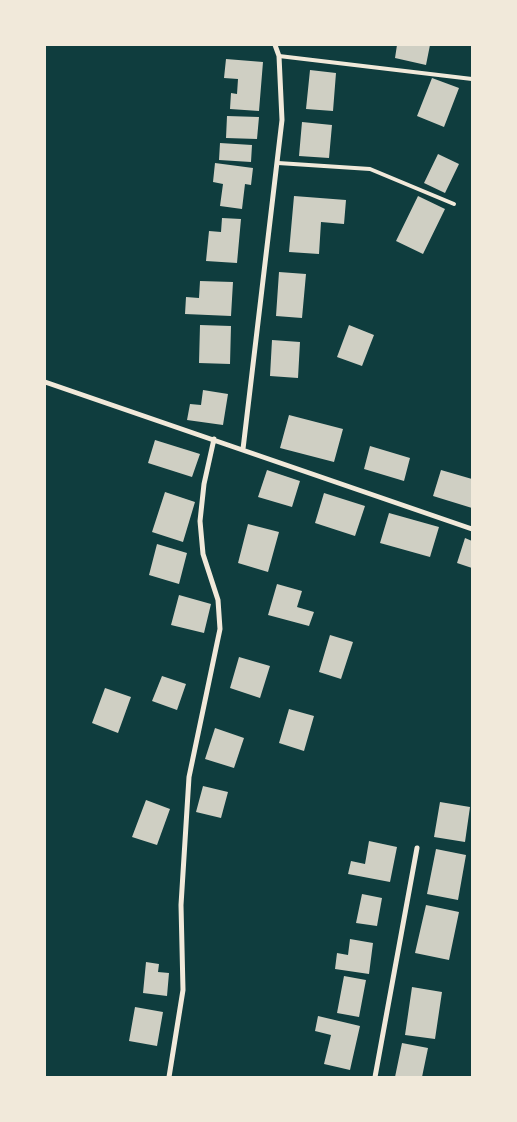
<!DOCTYPE html>
<style>
body{margin:0}
#map{position:relative;width:517px;height:1122px;overflow:hidden;background:#0f3d3e;font-family:"IBM Plex Sans",sans-serif}
canvas{display:block}
.frame{position:absolute;inset:0;border:46px solid #f1e9da;pointer-events:none}
</style>
<div id="map">
<canvas width="517" height="1122"></canvas>
<div class="frame"></div>
</div>
<script>
const g = document.querySelector('canvas').getContext('2d');
g.lineJoin = 'round';
function fillPath(path, color) {
  g.fillStyle = color;
  g.fill(path, 'evenodd');
}
function toPath(rows) {
  const path = new Path2D();
  for (const r of rows) {
    path.moveTo(r[0], r[1]);
    for (let i = 2; i < r.length; i += 2) path.lineTo(r[i], r[i + 1]);
  }
  return path;
}
function trace(path, color, width, dash) {
  g.strokeStyle = color;
  g.lineWidth = width;
  g.lineCap = dash ? 'butt' : 'round';
  g.setLineDash(dash || []);
  g.stroke(path);
}
fillPath(toPath([
 [397,45,430,45,426,65,395,58],
 [226,59,263,62,259,111,230,109,231,93,237,94,238,79,224,78],
 [310,70,336,73,333,111,306,109],
 [432,78,459,88,444,127,417,116],
 [227,116,259,117,257,139,226,138],
 [302,122,332,125,329,158,299,156],
 [220,143,252,145,251,162,219,160],
 [438,154,459,164,445,193,424,183],
 [215,163,253,168,251,185,245,184,242,209,220,206,223,184,213,182],
 [294,196,346,200,344,224,321,222,319,254,289,252],
 [418,196,445,209,423,254,396,241],
 [222,218,241,219,237,263,206,261,209,231,221,232],
 [279,272,306,274,302,318,276,316],
 [200,281,233,282,231,316,185,314,186,297,199,298],
 [200,325,231,326,230,364,199,363],
 [349,325,374,335,362,366,337,357],
 [272,340,300,342,298,378,270,376],
 [203,390,228,394,223,425,187,420,190,404,201,405],
 [289,415,343,429,334,462,280,448],
 [155,440,200,454,192,477,148,463],
 [370,446,410,458,404,481,364,469],
 [267,470,300,481,292,507,258,497],
 [441,470,472,479,472,508,433,496],
 [165,492,195,502,183,542,152,532],
 [324,493,365,506,355,536,315,523],
 [389,513,439,527,430,557,380,543],
 [248,524,279,532,268,572,238,563],
 [465,538,472,541,472,568,457,563],
 [157,544,187,553,179,584,149,575],
 [277,584,302,591,297,607,314,612,309,626,268,615],
 [179,595,211,604,204,633,171,625],
 [330,635,353,642,341,679,319,672],
 [239,657,270,666,260,698,230,688],
 [162,676,186,684,177,710,152,701],
 [105,688,131,697,118,733,92,723],
 [289,709,314,716,304,751,279,743],
 [215,728,244,738,234,768,205,759],
 [203,786,228,792,221,818,196,812],
 [146,800,170,809,157,845,132,837],
 [440,802,470,807,465,842,434,837],
 [369,841,397,847,390,882,348,874,351,861,365,864],
 [436,849,466,855,458,900,427,894],
 [362,894,382,898,377,926,356,923],
 [426,905,459,912,449,960,415,953],
 [350,939,373,943,369,974,335,969,337,953,348,955],
 [146,962,159,964,158,972,169,973,167,996,143,993],
 [344,976,366,980,359,1017,337,1013],
 [412,987,442,992,435,1039,405,1035],
 [135,1007,163,1012,157,1046,129,1041],
 [318,1016,360,1026,350,1070,324,1064,331,1035,315,1031],
 [402,1043,428,1048,422,1077,395,1077]
]), '#cfcfc3');
trace(toPath([
 [279,56,472,79],
 [278,163,370,169,454,204]
]), '#f1e9da', 4);
trace(toPath([
 [45,382,472,529],
 [243,449,282,120,279,56,275,45],
 [169,1077,183,990,181,905,189,777,220,629,218,600,203,554,200,521,204,484,214,439],
 [375,1077,417,848]
]), '#f1e9da', 5);
</script>
